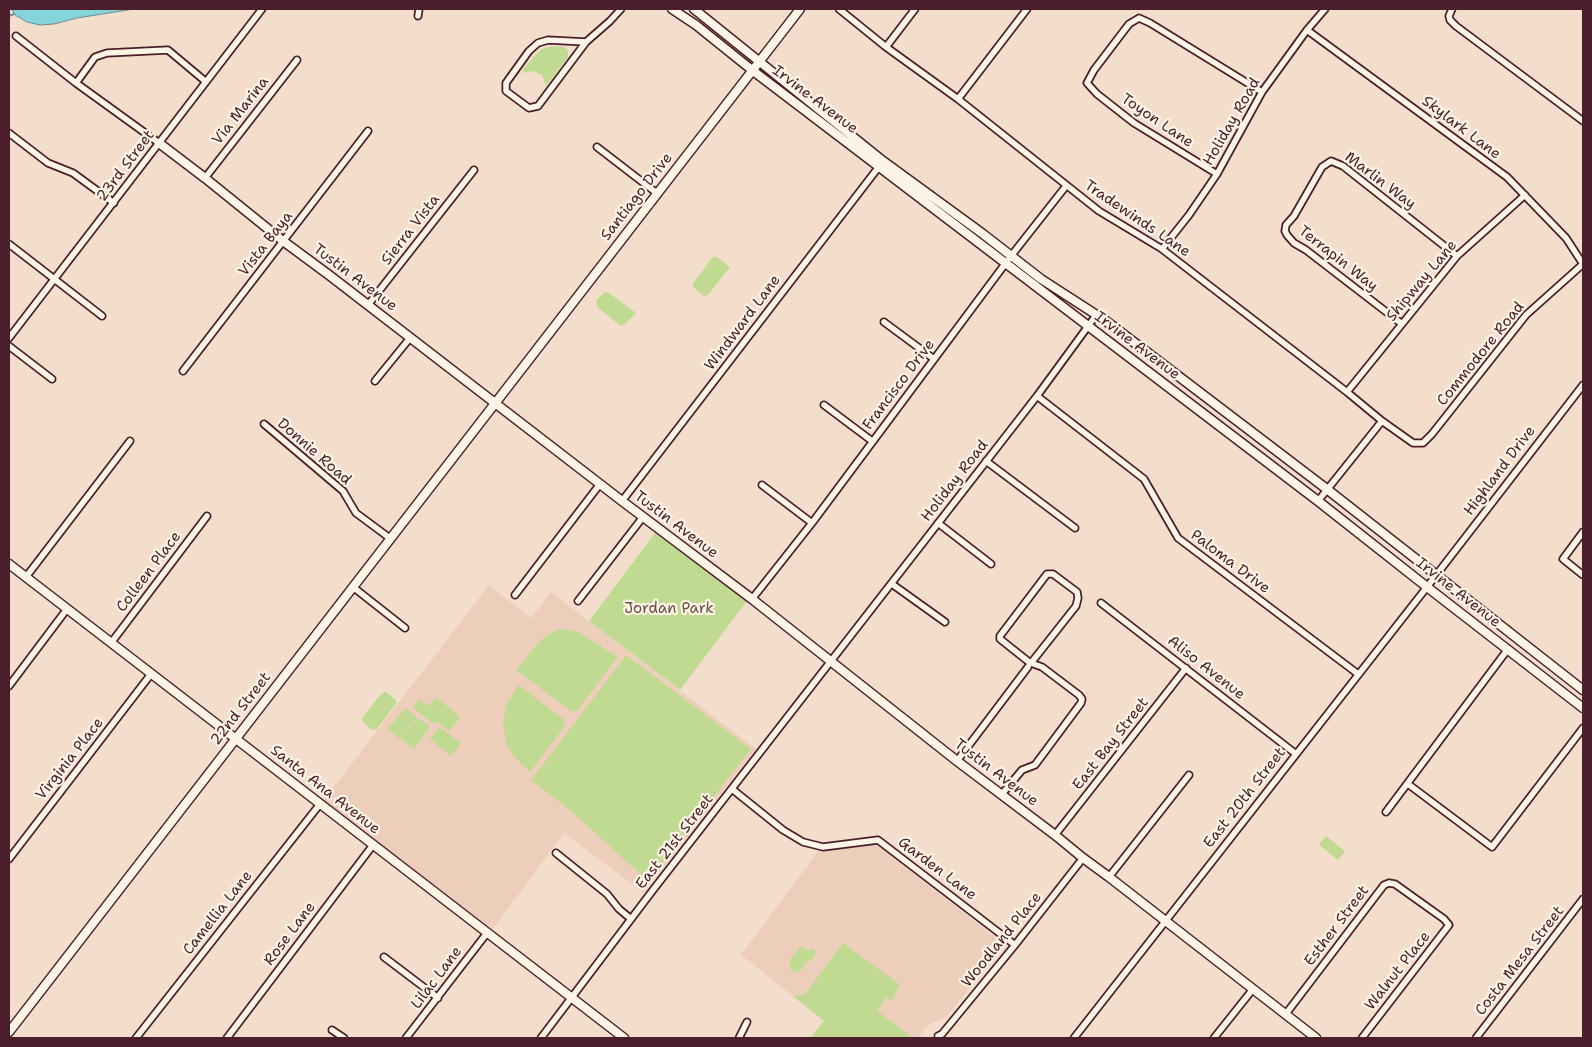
<!DOCTYPE html>
<style>
body{margin:0}
#map{position:relative;width:1592px;height:1047px;overflow:hidden;background:#f3decc;font-family:"Shantell Sans",sans-serif}
canvas{display:block}
.frame{position:absolute;inset:0;border:10px solid #4a1f2b;pointer-events:none}
</style>
<div id="map">
<canvas width="1592" height="1047"></canvas>
<div class="frame"></div>
</div>
<script>
const g = document.querySelector('canvas').getContext('2d');
g.lineJoin = 'round';
function fillPath(path, color) {
  g.fillStyle = color;
  g.fill(path, 'evenodd');
}
function toPath(rows) {
  const path = new Path2D();
  for (const r of rows) {
    path.moveTo(r[0], r[1]);
    for (let i = 2; i < r.length; i += 2) path.lineTo(r[i], r[i + 1]);
  }
  return path;
}
function trace(path, color, width, dash) {
  g.strokeStyle = color;
  g.lineWidth = width;
  g.lineCap = dash ? 'butt' : 'round';
  g.setLineDash(dash || []);
  g.stroke(path);
}
function write(font, color, halo, rows, align = 'center') {
  g.font = font + ' "Shantell Sans",sans-serif';
  g.lineWidth = 4.5;
  g.setLineDash([]);
  g.textBaseline = 'middle';
  g.strokeStyle = halo;
  g.fillStyle = color;
  for (const [text, x, y, turn = 0] of rows) {
    g.save();
    g.translate(x, y);
    g.rotate((+turn || 0) * Math.PI / 180);
    g.textAlign = isNaN(turn) ? turn : align;
    if (halo) g.strokeText(text, 0, 0);
    g.fillText(text, 0, 0);
    g.restore();
  }
}
fillPath(toPath([
 [489,585,531,618,551,592,756,749,644,893,564,833,493,929,323,801],
 [868,844,876,845,1005,945,947,1016,936,1021,926,1027,919,1037,920,1038,810,1038,824,1021,741,955,819,850]
]), '#edcebb');
fillPath(toPath([
 [553,46,565,47,568,51,568,57,546,86,542,75,533,71,524,73,523,69,538,52,544,48],
 [713,257,717,257,730,267,708,295,704,296,693,287,693,283],
 [608,292,636,313,625,324,621,326,597,307,596,301,603,293],
 [658,529,749,598,680,690,589,621],
 [565,629,578,632,618,657,577,711,571,711,516,670,540,641,549,634,557,630],
 [626,655,751,749,648,881,569,809,531,780],
 [519,685,564,720,565,726,530,772,514,756,507,745,503,725,506,705],
 [386,692,396,700,396,704,377,729,372,730,363,722,362,718,382,693],
 [436,697,460,717,449,731,437,721,434,724,413,708,419,699,429,706],
 [405,708,417,717,400,739,388,729],
 [418,718,430,727,414,749,401,739],
 [439,727,461,743,451,756,430,739],
 [1326,836,1345,851,1338,860,1319,845],
 [843,943,899,984,893,999,890,1000,886,997,877,1011,912,1037,919,1037,920,1038,810,1038,824,1021,793,996,805,994],
 [800,947,803,947,810,952,811,949,814,950,816,952,812,960,806,962,800,971,795,973,791,970,789,966,791,958]
]), '#c0da91');
const water = toPath([
 [12,9,134,9,77,18,54,24,40,25,27,22,15,15,12,9]
]);
fillPath(water, '#84d5da');
trace(water, '#6d8c94', 1);
trace(toPath([
 [9,16,14,14]
]), '#6d8c94', 2);
const street = toPath([
 [839,9,886,47,958,99,1099,211,1162,249,1347,392,1382,421,1413,443,1423,443,1432,434,1526,315,1583,264],
 [1452,9,1449,16,1450,20,1456,26,1583,121],
 [418,16,419,9],
 [1307,30,1507,177,1566,238,1583,264],
 [16,36,76,83,159,143],
 [548,40,586,42,538,106,529,108,506,91,506,83,529,51,538,43,548,40],
 [586,42,610,21,621,9],
 [886,47,915,9],
 [76,83,95,57,107,53,168,50,205,81],
 [958,99,1027,9],
 [9,133,48,163,73,173,114,203],
 [597,147,658,194],
 [1217,174,1134,123,1097,94,1087,83,1094,70,1129,24,1139,18,1150,23,1262,92],
 [205,178,297,60],
 [9,244,102,316],
 [1162,249,1189,215,1217,174,1262,92,1307,30,1325,9],
 [368,305,474,170],
 [884,322,934,359],
 [1402,324,1306,250,1294,243,1287,235,1285,231,1286,225,1294,216,1322,167,1331,161,1343,166,1457,256],
 [9,338,262,9],
 [9,346,52,379],
 [183,371,368,131],
 [375,381,410,338],
 [1347,392,1457,256,1525,195],
 [1037,396,1144,479,1178,538,1358,674],
 [824,405,872,441],
 [264,424,343,491,356,513,391,539],
 [986,461,1075,528],
 [762,485,812,523],
 [622,501,881,164],
 [1318,501,1382,421],
 [938,523,991,564],
 [1583,532,1563,559,1583,575],
 [26,577,130,441],
 [892,584,945,622],
 [353,587,405,628],
 [515,595,600,484],
 [752,599,812,523,1011,256,1066,186],
 [578,601,643,517],
 [1101,603,1296,754],
 [111,643,207,516],
 [9,686,67,609],
 [957,761,1028,667],
 [1408,784,1492,847,1583,728],
 [732,789,783,830,803,842,823,847,878,840,1015,945],
 [1002,794,1022,770,1035,765,1081,703,1082,699,1079,695,1042,667,1031,663,1029,662,1000,639,1000,636,1047,574,1053,574,1077,592,1078,598,1076,606,1031,663],
 [1386,812,1508,649],
 [1055,835,1186,668],
 [556,853,607,894,619,909,631,919],
 [9,859,151,674],
 [1109,877,1189,775],
 [384,957,438,998],
 [1285,1015,1384,885,1389,883,1395,884,1444,919,1449,925,1362,1038],
 [332,1030,344,1038],
 [938,1036,942,1034,1015,945,1083,858],
 [136,1038,320,804],
 [227,1038,373,845],
 [406,1038,487,933],
 [541,1038,653,890,1037,396,1097,314],
 [739,1038,747,1022],
 [1074,1038,1427,587,1583,385],
 [1214,1038,1253,989],
 [1476,1038,1583,899]
]);
const secondary = toPath([
 [672,9,696,25,752,70,1318,501,1427,587,1583,708],
 [694,9,883,161,983,234,1041,279,1106,321,1328,490,1583,690],
 [159,143,205,178,283,241,329,275,622,501,752,599,957,761,1055,835,1083,858,1109,877,1316,1038],
 [9,564,624,1038],
 [9,1032,800,9]
]);
trace(street, '#4a1f2b', 9);
trace(secondary, '#4a1f2b', 11);
trace(street, '#fcf5e5', 5.5);
trace(secondary, '#fcf5e5', 8);
write('15px', '#4a1f2b', '#fcf5e5', [
 ["Irvine Avenue",815,100,37],
 ["Via Marina",241,111,-52],
 ["Toyon Lane",1157,121,34],
 ["Holiday Road",1232,122,-60],
 ["Skylark Lane",1461,128,37],
 ["23rd Street",126,166,-53],
 ["Marlin Way",1380,181,37],
 ["Santiago Drive",637,197,-52],
 ["Tradewinds Lane",1137,219,34],
 ["Sierra Vista",411,230,-52],
 ["Vista Baya",266,244,-52],
 ["Terrapin Way",1338,259,38],
 ["Tustin Avenue",355,278,37],
 ["Shipway Lane",1422,281,-50],
 ["Windward Lane",743,323,-53],
 ["Irvine Avenue",1137,346,37],
 ["Commodore Road",1481,354,-51],
 ["Francisco Drive",899,385,-53],
 ["Donnie Road",314,452,41],
 ["Highland Drive",1500,471,-53],
 ["Holiday Road",955,481,-52],
 ["Tustin Avenue",676,525,37],
 ["Paloma Drive",1230,562,37],
 ["Colleen Place",149,572,-53],
 ["Irvine Avenue",1458,593,38],
 ["Aliso Avenue",1206,668,38],
 ["22nd Street",241,709,-52],
 ["East Bay Street",1111,744,-52],
 ["Virginia Place",70,759,-52],
 ["Tustin Avenue",996,773,37],
 ["Santa Ana Avenue",325,790,38],
 ["East 20th Street",1245,798,-52],
 ["East 21st Street",675,842,-52],
 ["Garden Lane",937,869,37],
 ["Camellia Lane",218,913,-52],
 ["Esther Street",1337,926,-53],
 ["Rose Lane",290,934,-53],
 ["Woodland Place",1002,940,-51],
 ["Costa Mesa Street",1520,961,-52],
 ["Walnut Place",1398,971,-52],
 ["Lilac Lane",437,978,-53]
]);
write('15px', '#684e44', '#fcf5e5', [
 ["Jordan Park",669,609]
]);
</script>
